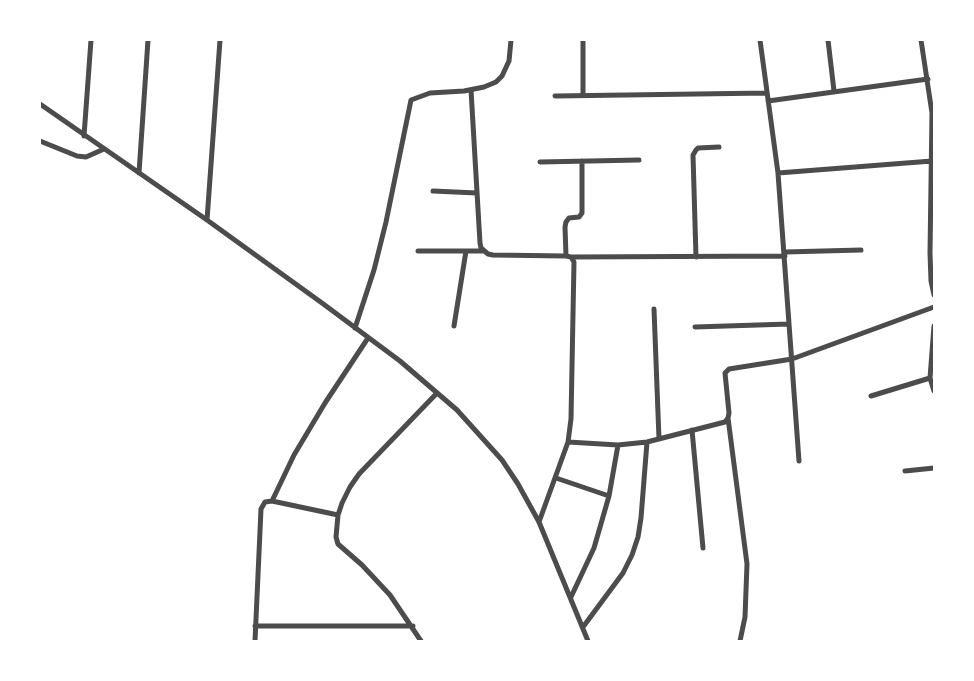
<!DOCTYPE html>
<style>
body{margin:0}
#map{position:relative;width:974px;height:681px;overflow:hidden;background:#fff;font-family:"Titillium Web",sans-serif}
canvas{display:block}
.frame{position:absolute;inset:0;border:41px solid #fff;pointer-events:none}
</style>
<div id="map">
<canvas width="974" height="681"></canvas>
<div class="frame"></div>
</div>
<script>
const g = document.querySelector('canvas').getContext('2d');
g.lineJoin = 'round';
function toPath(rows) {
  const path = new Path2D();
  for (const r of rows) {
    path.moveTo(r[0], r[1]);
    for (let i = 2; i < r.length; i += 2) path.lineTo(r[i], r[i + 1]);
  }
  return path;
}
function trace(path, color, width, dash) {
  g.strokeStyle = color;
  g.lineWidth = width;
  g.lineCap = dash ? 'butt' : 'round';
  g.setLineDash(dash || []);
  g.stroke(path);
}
trace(toPath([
 [583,40,583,95],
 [760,40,778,173,799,461],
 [828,40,834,91],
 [921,40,932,113,930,253,931,281,934,295],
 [471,90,480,243,481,248,488,254,493,255,566,256,571,257,574,262,571,419,568,442,539,522],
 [555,96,767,93],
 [768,101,928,79],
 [40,104,207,220,322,303,400,361,457,410,502,460,518,484,539,522,588,641],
 [84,136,91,40],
 [40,141,77,156,86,157,104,149],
 [540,162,639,160],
 [139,173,148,40],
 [778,173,932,161],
 [433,191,477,193],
 [207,220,220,40],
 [418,251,484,251],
 [785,252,861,250],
 [566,256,565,227,566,222,569,218,579,217,582,213,582,161],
 [571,257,785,256],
 [696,257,693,155,696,150,698,148,719,147],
 [654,309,659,439],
 [454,326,466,251],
 [934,326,930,378,934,391],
 [695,327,789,324],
 [355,328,374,270,386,222,411,100,430,93,464,91,484,87,496,82,502,76,509,61,511,40],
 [871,396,930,378],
 [728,418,747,564,745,617,740,641],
 [692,430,703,548],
 [568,442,618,445,647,442,725,422,728,418,729,413,725,373,729,369,792,359,934,307],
 [905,471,934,468],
 [556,478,609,496],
 [272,501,294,455,325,403,368,338],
 [571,597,594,548,609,496,618,445],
 [255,626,413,626],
 [583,627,623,573,632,555,638,537,641,518,647,442],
 [255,641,261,509,265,502,272,501,338,515],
 [421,641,390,595,362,565,338,544,336,537,338,515,342,503,350,487,359,474,437,393]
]), '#4c4c4c', 5);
</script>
